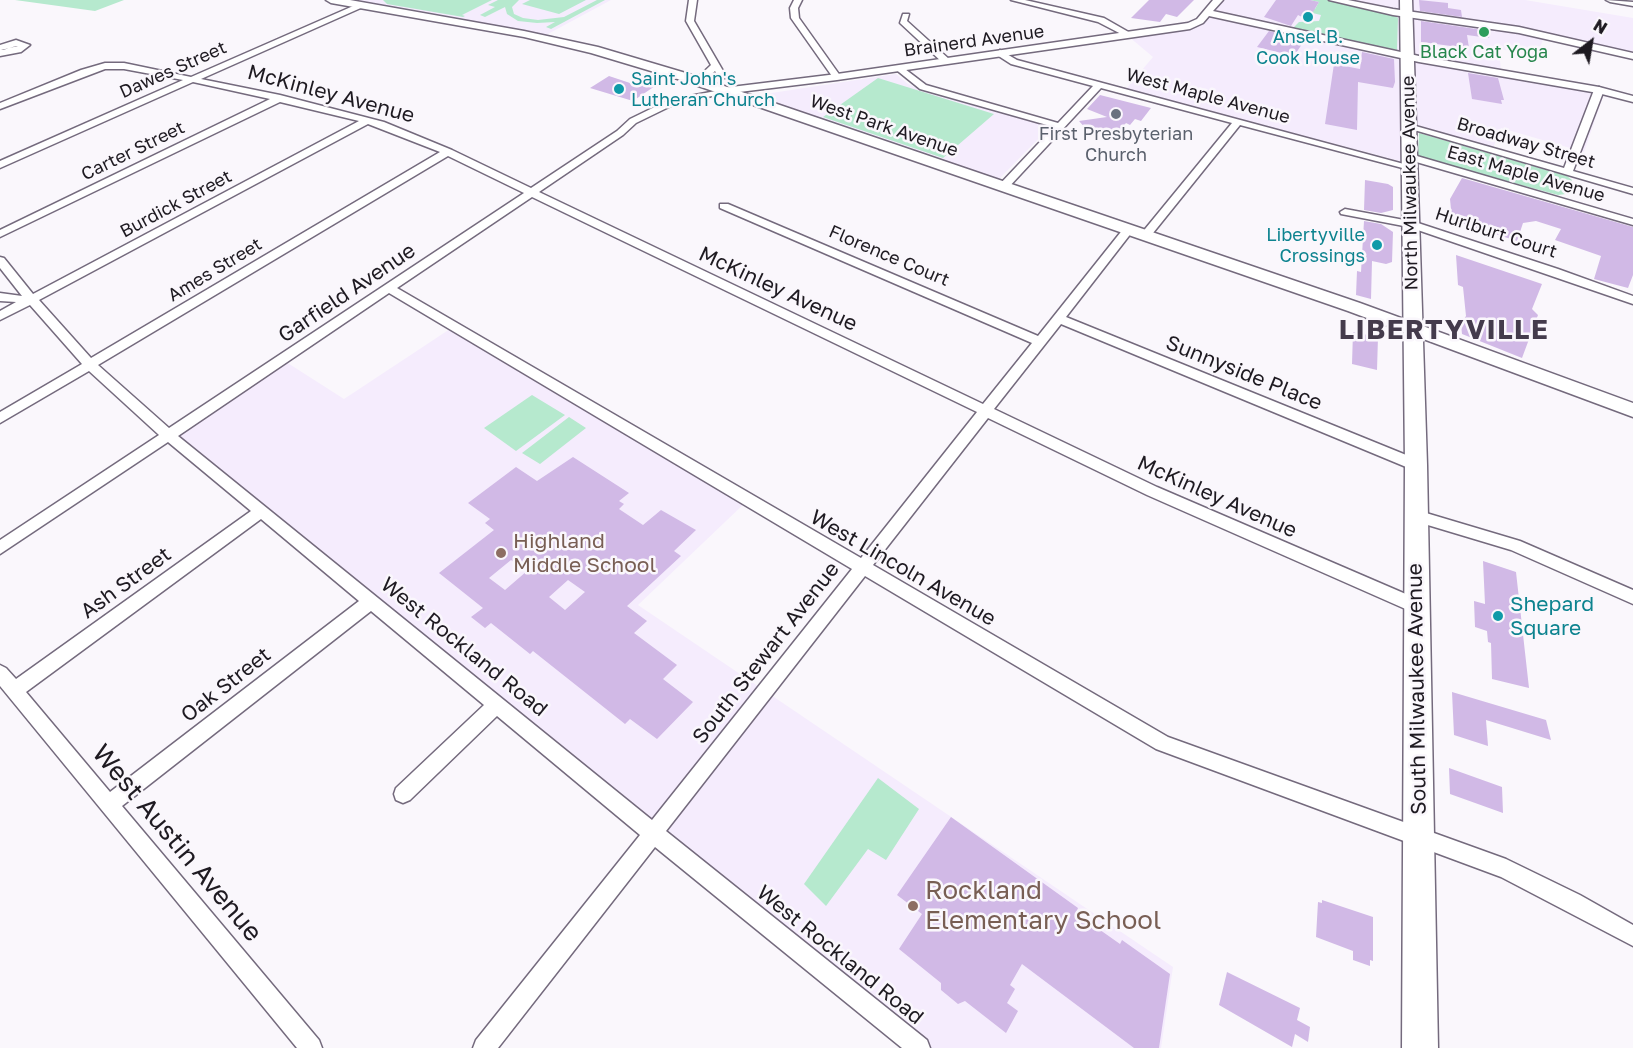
<!DOCTYPE html>
<style>
body{margin:0}
#map{position:relative;width:1633px;height:1048px;overflow:hidden;background:#faf7fc;font-family:"Golos Text",sans-serif}
canvas{display:block}
.north{position:absolute;left:1561px;top:12px;width:60px;height:60px;-webkit-text-stroke:4px #faf7fc;paint-order:stroke;rotate:31deg;font-size:16px;font-weight:700;line-height:24px;text-align:center;color:#1e1a21}
.north::after{content:'';display:block;margin:auto;width:21px;height:27px;background:#1e1a21;clip-path:polygon(50% 0,100% 100%,50% 72%,0 100%)}
</style>
<div id="map">
<canvas width="1633" height="1048"></canvas>
<div class="north">N</div>
</div>
<script>
const g = document.querySelector('canvas').getContext('2d');
g.lineJoin = 'round';
function fillPath(path, color) {
  g.fillStyle = color;
  g.fill(path, 'evenodd');
}
function toPath(rows) {
  const path = new Path2D();
  for (const r of rows) {
    path.moveTo(r[0], r[1]);
    for (let i = 2; i < r.length; i += 2) path.lineTo(r[i], r[i + 1]);
  }
  return path;
}
function trace(path, color, width, dash) {
  g.strokeStyle = color;
  g.lineWidth = width;
  g.lineCap = dash ? 'butt' : 'round';
  g.setLineDash(dash || []);
  g.stroke(path);
}
function write(font, color, halo, rows, align = 'center') {
  g.font = font + ' "Golos Text",sans-serif';
  g.lineWidth = 5;
  g.setLineDash([]);
  g.textBaseline = 'middle';
  g.strokeStyle = halo;
  g.fillStyle = color;
  for (const [text, x, y, turn = 0] of rows) {
    g.save();
    g.translate(x, y);
    g.rotate((+turn || 0) * Math.PI / 180);
    g.textAlign = isNaN(turn) ? turn : align;
    if (halo) g.strokeText(text, 0, 0);
    g.fillText(text, 0, 0);
    g.restore();
  }
}
fillPath(toPath([
 [349,0,611,0,546,35],
 [1221,0,1525,0,1633,18,1633,58,1544,38,1536,56,1499,49,1501,71,1604,94,1584,152,1501,128,1493,148,1401,120,1400,161,1126,89,1153,57,1128,36,1197,26,1204,23],
 [896,74,908,84,923,91,1050,127,999,179,764,99,765,94],
 [453,327,747,501,638,605,1173,967,1161,1048,919,1048,169,437,283,360,344,399]
]), '#f5ecfd');
fillPath(toPath([
 [15,0,124,0,95,11],
 [383,0,492,0,462,15,465,16,463,17,387,4],
 [498,0,519,0,512,7,514,14,523,18,538,20,564,17,597,0,605,0,551,29,546,27,555,22,537,23,518,21,507,14,505,7,485,17,480,15,495,7,488,5],
 [530,0,586,0,559,14,522,4],
 [1310,0,1327,0,1392,14,1398,18,1397,50,1293,28,1299,22,1319,21,1321,15,1308,12,1311,9,1315,9,1319,2],
 [878,78,994,114,943,158,823,117],
 [1419,133,1567,176,1572,180,1566,194,1558,195,1418,157],
 [532,395,565,415,516,451,484,428],
 [569,417,586,428,540,464,522,453],
 [878,778,919,809,886,860,868,849,826,906,804,884]
]), '#b6e9ce');
fillPath(toPath([
 [1149,0,1194,0,1177,17,1166,14,1160,22,1131,18],
 [1276,0,1310,0,1319,2,1308,20,1298,15,1291,26,1264,17],
 [1419,0,1448,3,1448,8,1461,10,1462,17,1420,11],
 [1421,21,1490,31,1489,38,1467,35,1469,48,1466,48,1421,42],
 [1269,31,1286,35,1304,41,1294,56,1257,47],
 [1362,52,1394,59,1395,82,1393,88,1358,82,1357,130,1325,124,1334,64,1360,69],
 [1468,73,1498,78,1504,100,1501,100,1502,104,1472,99],
 [609,76,636,85,644,80,658,84,633,101,590,88],
 [1100,95,1151,108,1141,121,1135,119,1130,125,1126,123,1113,138,1088,131,1079,121,1107,117,1087,109],
 [1462,178,1633,227,1633,275,1628,288,1594,279,1601,256,1555,240,1561,229,1536,221,1523,223,1517,241,1452,220,1450,199],
 [1365,180,1388,184,1393,187,1393,210,1381,213,1364,210],
 [1364,221,1381,224,1393,232,1392,262,1386,264,1372,261,1371,299,1356,295,1357,271,1361,272],
 [1456,255,1542,284,1532,309,1538,315,1522,358,1462,334,1461,324,1466,316,1463,287,1458,285],
 [1353,332,1378,337,1377,370,1352,364],
 [573,457,629,493,619,501,624,504,619,509,643,525,661,510,696,530,674,551,681,556,627,606,647,621,634,633,677,665,663,679,693,702,657,739,630,719,625,724,533,651,530,654,491,623,485,628,471,617,483,608,439,573,494,530,485,523,490,519,468,503,516,467,537,481],
 [511,560,527,571,505,590,489,578],
 [568,580,585,592,565,610,549,597],
 [1483,561,1516,572,1529,688,1492,679,1491,643,1488,642,1487,631,1475,627,1474,601,1485,604],
 [1452,692,1546,720,1551,740,1486,720,1488,746,1454,735],
 [1449,768,1502,787,1503,813,1450,794],
 [951,817,1078,908,1076,913,1120,944,1122,940,1170,974,1159,1048,1134,1048,1022,964,1010,985,1015,989,1007,1003,1018,1011,1006,1033,965,1001,958,1004,941,990,941,983,899,949,922,914,897,895],
 [1322,900,1373,917,1373,961,1370,960,1370,966,1353,960,1353,951,1316,937,1318,902,1322,903],
 [1227,972,1300,1008,1297,1020,1310,1027,1308,1042,1295,1034,1292,1047,1219,1005]
]), '#d1b9e6');
const minor = toPath([
 [689,0,697,0,694,21,726,76,725,78,719,78,715,71,700,84,693,82,711,65,686,21,689,0],
 [794,0,802,0,798,8,799,18,841,77,840,79,834,79,791,18,790,8,794,0],
 [1011,0,1025,0,1104,18,1132,34,1125,36,1098,22,1011,0],
 [1606,0,1633,2,1633,6,1610,2,1606,0],
 [360,3,363,3,363,7,201,79,280,95,384,122,452,150,531,188,617,131,630,119,669,100,726,89,726,93,675,104,636,123,623,135,539,192,983,404,1032,343,720,208,720,204,728,204,1038,336,1124,228,1132,228,1132,232,1066,317,1421,461,1423,465,1421,469,1411,469,1061,324,994,409,1157,487,1422,601,1424,606,1422,611,1416,613,1410,611,1147,495,988,418,873,565,1168,737,1506,859,1580,895,1633,925,1633,946,1501,877,1156,749,865,576,666,831,927,1040,930,1048,902,1048,655,847,498,1048,473,1048,476,1040,640,835,497,716,410,800,403,803,396,800,394,794,396,788,484,705,371,611,122,806,319,1040,322,1048,297,1048,0,686,0,665,6,668,16,679,251,511,168,442,0,554,0,540,159,435,89,371,0,423,0,412,82,364,30,305,0,320,0,311,16,302,0,301,0,293,22,296,0,268,0,257,4,258,33,294,359,121,280,102,0,237,0,230,270,99,193,82,0,168,0,161,183,80,124,69,105,69,0,109,0,103,81,70,105,63,124,63,191,77,360,3],
 [368,124,440,152,91,358,39,300,368,124],
 [448,156,524,193,169,428,98,365,448,156],
 [532,197,977,412,861,558,397,288,532,197],
 [389,293,852,569,652,820,178,436,389,293],
 [261,519,359,601,110,792,26,692,261,519],
 [903,14,909,14,907,21,949,59,949,63,943,63,900,23,903,14],
 [16,40,30,45,21,52,0,56,0,45,16,40],
 [16,46,18,46,1,50,3,50,16,46],
 [1000,50,1017,60,1415,167,1410,170,1240,125,1149,238,1141,238,1141,234,1232,123,1101,88,1007,189,999,189,999,185,1054,127,920,89,894,68,901,66,926,85,1058,123,1093,86,1011,64,997,55,996,53,1000,50],
 [1599,87,1604,90,1573,171,1633,188,1633,194,1404,127,1412,125,1564,168,1594,90,1599,87],
 [1410,154,1633,219,1633,225,1406,159,1406,155,1410,154],
 [1345,209,1415,222,1558,269,1633,296,1633,304,1409,227,1341,214,1340,212,1345,209],
 [1416,510,1520,541,1633,590,1633,604,1511,550,1411,520,1409,516,1411,512,1416,510]
]);
const tertiary = toPath([
 [1213,0,1223,0,1213,11,1419,56,1599,87,1633,96,1633,102,1598,93,1419,62,1209,16,1203,23,1190,29,837,80,723,94,718,91,723,88,837,74,1188,23,1197,19,1213,0],
 [1329,0,1348,0,1393,9,1519,27,1633,53,1633,59,1519,33,1393,15,1329,0]
]);
const secondary = toPath([
 [326,0,350,0,524,31,598,47,689,74,1360,303,1633,403,1633,417,1348,311,681,80,591,53,524,37,331,3,326,0]
]);
const primary = toPath([
 [1400,0,1412,0,1427,465,1438,1048,1402,1048,1405,465,1400,0]
]);
trace(minor, '#746a7d', 3);
trace(tertiary, '#746a7d', 3);
trace(secondary, '#746a7d', 3);
trace(primary, '#746a7d', 3);
fillPath(minor, '#fff');
fillPath(tertiary, '#fff');
fillPath(secondary, '#fff');
fillPath(primary, '#fff');
for (const [x, y, r, color] of [
 [1308,17,6,"#0f9aa8"],
 [1484,32,6,"#2e9e5b"],
 [619,89,6,"#0f9aa8"],
 [1116,114,6,"#6b7280"],
 [1377,245,6,"#0f9aa8"],
 [501,553,6,"#8d6e63"],
 [1498,616,6,"#0f9aa8"],
 [913,906,6,"#8d6e63"]
]) {
  const dot = new Path2D();
  dot.arc(x, y, r, 0, 2 * Math.PI);
  g.fillStyle = color;
  g.fill(dot);
  trace(dot, '#faf7fc', 2);
}
write('18px', '#0d838f', '#faf7fc', [
 ["Ansel B.",1308,37],
 ["Cook House",1308,58],
 ["Saint John's",631,79,"left"],
 ["Lutheran Church",631,100,"left"],
 ["Libertyville",1365,235,"right"],
 ["Crossings",1365,256,"right"]
]);
write('18px', '#1e1a21', '#faf7fc', [
 ["Brainerd Avenue",974,41,-8],
 ["Dawes Street",173,70,-24],
 ["West Maple Avenue",1208,96,15],
 ["West Park Avenue",884,126,19],
 ["Broadway Street",1526,143,16],
 ["Carter Street",133,151,-26],
 ["East Maple Avenue",1526,174,16],
 ["North Milwaukee Avenue",1410,183,-91],
 ["Burdick Street",176,204,-28],
 ["Hurlburt Court",1496,233,18],
 ["Florence Court",889,256,23],
 ["Ames Street",215,270,-31]
]);
write('18px', '#27864d', '#faf7fc', [
 ["Black Cat Yoga",1484,52]
]);
write('18px', '#5b616d', '#faf7fc', [
 ["First Presbyterian",1116,134],
 ["Church",1116,155]
]);
write('21px', '#1e1a21', '#faf7fc', [
 ["McKinley Avenue",331,94,15],
 ["McKinley Avenue",778,289,25],
 ["Garfield Avenue",347,293,-34],
 ["Sunnyside Place",1244,373,22],
 ["McKinley Avenue",1217,497,24],
 ["West Lincoln Avenue",903,568,30],
 ["Ash Street",126,583,-36],
 ["West Rockland Road",464,647,39],
 ["South Stewart Avenue",766,653,-52],
 ["Oak Street",226,685,-38],
 ["South Milwaukee Avenue",1417,689,-91],
 ["West Rockland Road",840,955,39]
]);
write('21px', '#785e54', '#faf7fc', [
 ["Highland",513,541],
 ["Middle School",513,565]
], 'left');
write('21px', '#0d838f', '#faf7fc', [
 ["Shepard",1510,604],
 ["Square",1510,628]
], 'left');
write('26px', '#1e1a21', '#faf7fc', [
 ["West Austin Avenue",177,843,50]
]);
write('26px', '#785e54', '#faf7fc', [
 ["Rockland",925,891],
 ["Elementary School",925,921]
], 'left');
g.letterSpacing = '1.5px';
write('bold 27px', '#443b4c', '#faf7fc', [
 ["LIBERTYVILLE",1444,330]
]);
g.letterSpacing = '0px';
</script>
